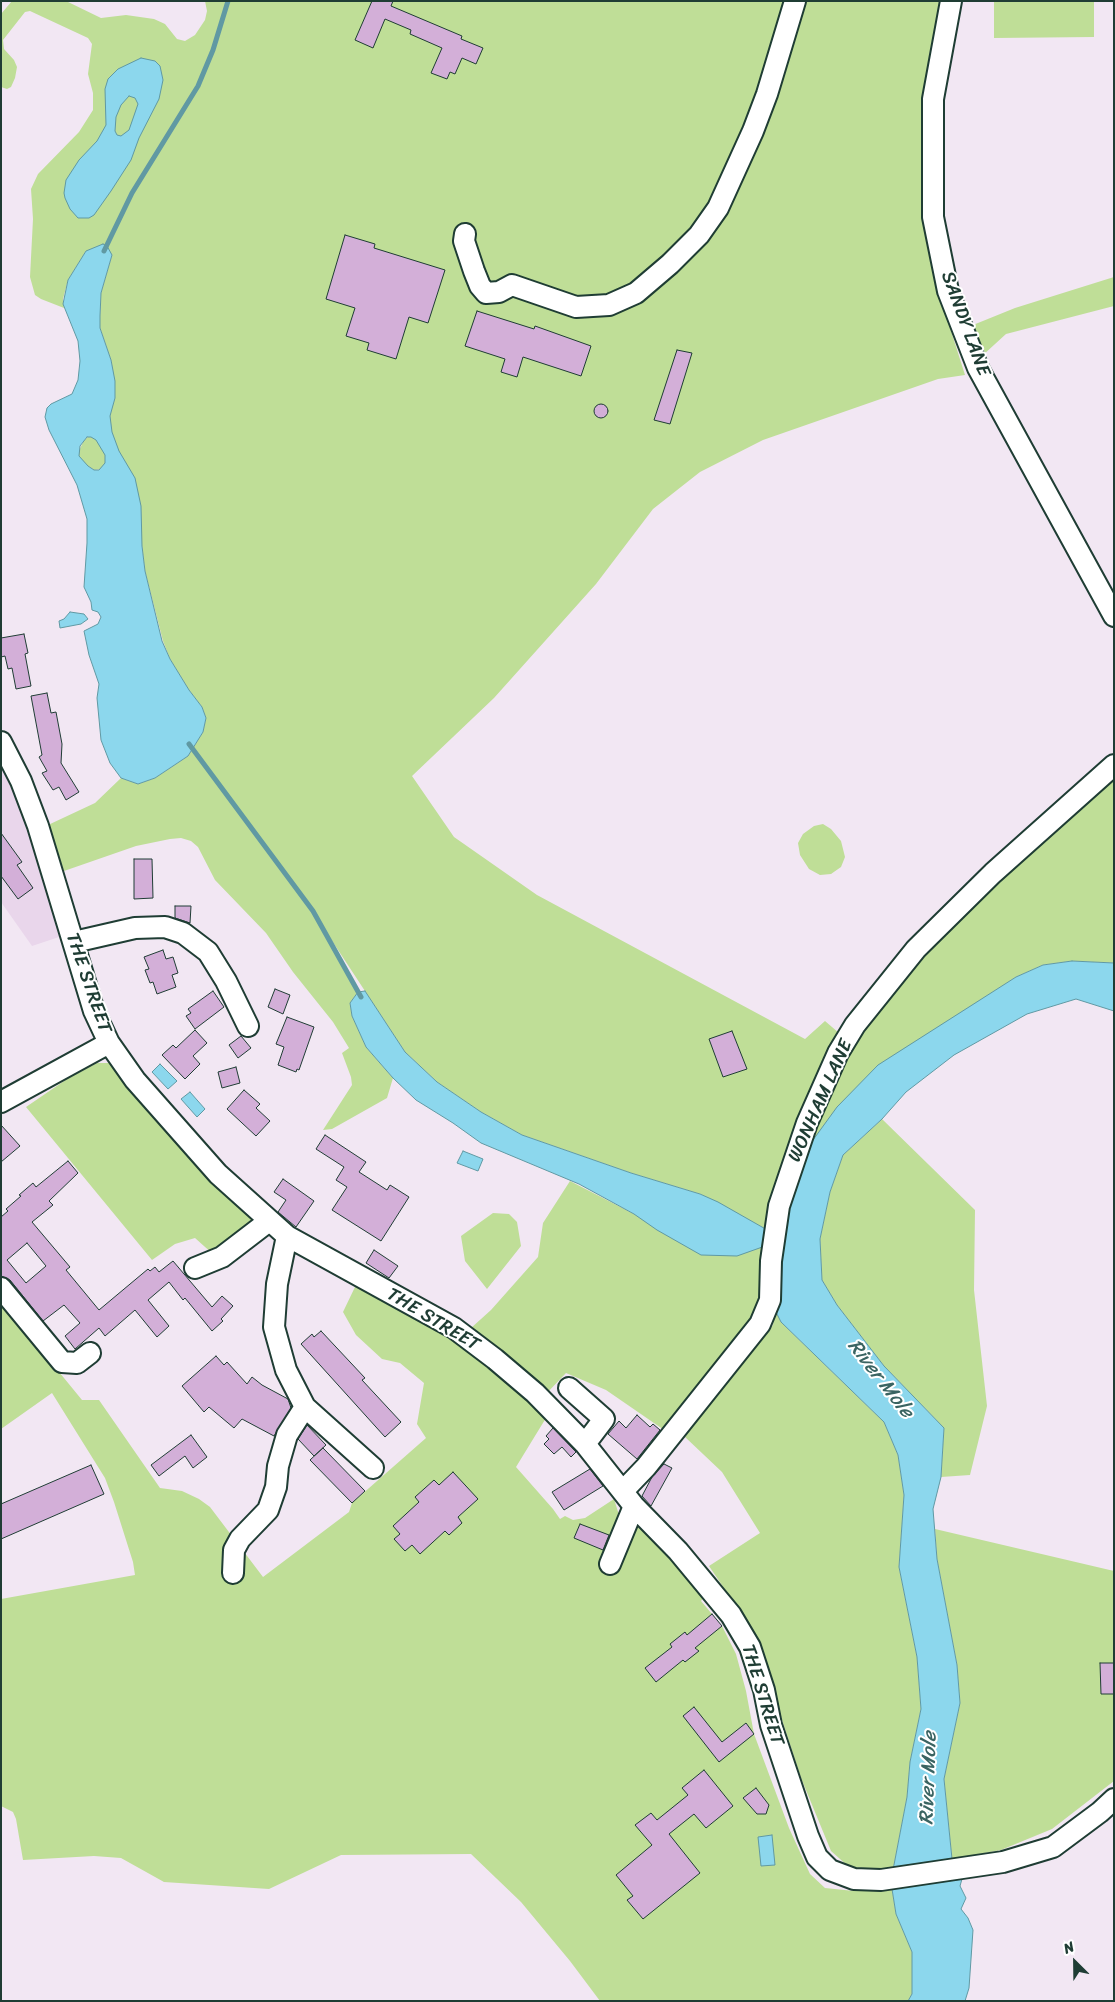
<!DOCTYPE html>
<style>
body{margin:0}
#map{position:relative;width:1115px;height:2002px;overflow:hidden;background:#f2e7f3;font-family:Sriracha,sans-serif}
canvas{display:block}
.frame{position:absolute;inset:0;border:2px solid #1f3d34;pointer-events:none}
.north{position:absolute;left:1050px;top:1937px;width:50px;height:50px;-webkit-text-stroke:4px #fff;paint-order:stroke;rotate:337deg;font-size:14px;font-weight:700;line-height:20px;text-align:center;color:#1f3d34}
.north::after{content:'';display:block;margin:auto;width:18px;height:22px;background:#1f3d34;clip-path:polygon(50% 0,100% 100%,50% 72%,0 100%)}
</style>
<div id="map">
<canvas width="1115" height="2002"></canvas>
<div class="frame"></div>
<div class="north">N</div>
</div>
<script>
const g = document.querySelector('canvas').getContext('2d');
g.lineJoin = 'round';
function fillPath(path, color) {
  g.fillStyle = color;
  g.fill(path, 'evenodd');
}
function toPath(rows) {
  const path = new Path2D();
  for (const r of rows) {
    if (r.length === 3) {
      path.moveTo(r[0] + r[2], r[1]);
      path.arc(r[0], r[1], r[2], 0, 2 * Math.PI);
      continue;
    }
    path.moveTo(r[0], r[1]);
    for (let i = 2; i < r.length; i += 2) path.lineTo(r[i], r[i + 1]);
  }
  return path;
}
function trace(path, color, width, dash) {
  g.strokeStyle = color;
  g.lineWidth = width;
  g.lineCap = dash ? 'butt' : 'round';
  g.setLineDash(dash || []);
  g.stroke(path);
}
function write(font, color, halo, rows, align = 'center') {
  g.font = font + ' Sriracha,sans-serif';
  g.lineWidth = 4;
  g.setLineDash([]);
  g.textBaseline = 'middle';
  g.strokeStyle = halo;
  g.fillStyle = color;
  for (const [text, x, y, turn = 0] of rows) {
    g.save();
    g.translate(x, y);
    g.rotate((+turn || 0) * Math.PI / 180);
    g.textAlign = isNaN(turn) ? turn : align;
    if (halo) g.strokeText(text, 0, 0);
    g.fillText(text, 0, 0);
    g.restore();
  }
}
fillPath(toPath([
 [1,762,19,794,62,936,32,946,1,902]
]), '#e9d6eb');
fillPath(toPath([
 [12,1,66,1,101,18,126,15,154,19,165,24,177,39,185,41,195,35,205,20,207,11,205,1,940,1,930,51,923,141,925,216,933,274,965,375,938,379,763,440,700,472,653,509,596,584,494,698,412,776,454,837,537,895,805,1039,825,1021,839,1033,769,1231,700,1194,631,1173,522,1135,481,1112,437,1082,405,1052,319,921,358,992,350,1003,352,1016,366,1047,393,1078,387,1098,332,1129,323,1130,352,1085,351,1077,342,1053,349,1048,333,1022,293,972,266,933,215,880,198,847,191,841,181,838,170,839,136,846,64,871,48,825,95,803,121,778,138,784,155,778,188,756,203,732,206,718,202,707,189,690,170,659,163,641,145,571,142,546,101,469,94,470,88,466,81,461,78,453,84,440,103,426,115,398,111,360,100,328,100,316,101,293,112,255,86,251,68,280,63,299,64,308,41,299,35,295,30,277,33,219,31,189,38,174,79,132,93,110,93,93,88,74,92,44,88,38,30,11,25,12,3,40,4,49,14,60,17,67,15,78,11,87,7,89,1,87,1,14],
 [994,1,1094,1,1094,37,994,38],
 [1114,277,1114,306,1006,334,983,355,973,325,1015,308],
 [1114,771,1114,963,1072,961,1043,965,1016,977,959,1015,805,1151,848,1044,927,945],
 [823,824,831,829,841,841,845,857,841,867,831,874,820,875,809,869,800,855,798,843,803,834,814,826],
 [97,1063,113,1063,259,1222,214,1255,195,1238,175,1244,152,1260,26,1107,67,1079],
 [882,1119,975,1210,974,1290,987,1406,970,1475,941,1477,944,1428,884,1366,837,1305,822,1280,820,1239,830,1192,843,1155],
 [570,1181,634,1214,768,1245,759,1313,667,1432,606,1390,566,1373,546,1394,471,1328,491,1310,538,1257,543,1223],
 [493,1213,509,1214,517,1222,521,1246,487,1289,465,1261,461,1236],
 [362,1286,462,1345,508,1381,546,1418,516,1467,553,1509,560,1519,565,1516,573,1520,585,1518,614,1499,619,1515,619,1528,640,1526,676,1561,706,1594,701,1601,722,1626,736,1654,746,1691,754,1734,789,1828,810,1874,825,1888,854,1891,892,1889,896,1914,912,1952,912,1994,908,2001,600,2001,570,1961,521,1902,471,1854,341,1855,269,1889,164,1882,121,1858,94,1856,23,1860,16,1819,13,1812,1,1806,1,1599,135,1575,133,1562,114,1502,105,1478,52,1393,1,1429,1,1301,82,1400,99,1400,160,1488,182,1491,199,1499,210,1507,263,1577,349,1512,352,1503,426,1438,417,1424,424,1383,400,1363,382,1359,356,1335,343,1312,355,1287],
 [775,1310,781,1322,884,1422,898,1455,904,1495,899,1567,917,1657,921,1709,910,1762,907,1797,893,1870,849,1867,831,1851,801,1778,753,1631,709,1566,760,1533,722,1472,685,1437,709,1401,773,1325],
 [935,1529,1114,1571,1114,1781,1052,1829,1001,1850,952,1859,944,1779,960,1703,957,1665,937,1559]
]), '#bfde97');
const water = toPath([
 [141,58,155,61,160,66,163,80,159,99,139,138,131,160,111,191,94,215,89,218,78,218,70,209,65,198,64,193,66,180,79,160,97,141,106,125,105,89,108,79,118,69,141,58],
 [129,96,135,98,138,104,129,130,121,136,117,135,115,131,116,117,121,105,129,96],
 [103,244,107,246,112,255,101,293,100,316,100,328,111,360,115,381,115,398,110,416,112,432,119,451,135,478,141,506,142,546,145,571,162,641,170,659,189,690,202,707,206,718,203,732,188,756,155,778,138,784,121,778,110,763,101,740,97,698,99,684,89,655,84,631,98,624,101,617,98,612,92,610,91,602,84,587,87,543,87,519,77,485,49,430,45,417,47,408,51,404,72,394,78,380,80,361,78,341,63,304,68,280,86,251,103,244],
 [87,437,91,437,96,440,105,455,105,463,99,470,94,470,88,466,79,456,80,446,87,437],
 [70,612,84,614,88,619,81,624,60,628,59,621,64,619,70,612],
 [1072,961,1114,963,1114,1011,1076,999,1027,1014,954,1055,906,1092,882,1119,843,1155,830,1192,820,1239,822,1280,837,1305,884,1366,944,1428,941,1477,933,1509,937,1559,957,1665,960,1703,944,1779,952,1859,920,1868,893,1870,907,1797,910,1762,921,1709,917,1657,899,1567,904,1495,898,1455,884,1422,781,1322,775,1310,780,1235,805,1151,837,1107,878,1065,1016,977,1043,965,1072,961],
 [365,991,405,1052,437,1082,481,1112,522,1135,631,1173,700,1194,718,1202,769,1231,768,1245,737,1256,701,1255,657,1230,634,1214,579,1184,481,1143,453,1123,416,1100,393,1078,366,1047,352,1016,350,1003,358,992,365,991],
 [160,1064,177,1081,168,1089,152,1072,160,1064],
 [190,1092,205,1109,197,1117,181,1099,190,1092],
 [463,1151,483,1159,478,1171,457,1163,463,1151],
 [772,1835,775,1865,761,1866,758,1837,772,1835],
 [962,1879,960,1886,966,1898,961,1909,968,1918,973,1930,969,1988,965,2001,908,2001,912,1994,912,1952,896,1914,892,1889,962,1879]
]);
fillPath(water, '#8cd7ed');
trace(water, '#6099a3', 1);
trace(toPath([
 [104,251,132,193,198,86,213,50,228,1],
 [189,744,313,911,361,997]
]), '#6099a3', 5);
const building = toPath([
 [372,1,393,1,391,6,462,36,461,39,483,48,476,64,462,58,455,74,450,72,447,79,431,73,442,48,410,34,411,30,385,19,373,48,355,40,372,1],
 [345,235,375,244,374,248,445,270,428,323,409,317,396,359,367,350,369,343,346,336,355,308,326,299,345,235],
 [477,311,534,329,535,326,591,346,581,376,523,357,517,377,501,372,505,359,465,346,477,311],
 [677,350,692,353,670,424,654,420,677,350],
 [601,411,7],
 [24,634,28,653,25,654,31,686,16,689,12,668,8,669,5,656,1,657,1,638,24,634],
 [47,693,51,713,56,712,62,744,61,763,79,792,66,800,59,787,53,790,42,773,47,771,39,757,42,755,31,696,47,693],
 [1,833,22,862,17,865,33,888,18,899,1,876,1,833],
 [134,859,152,859,153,898,134,899,134,859],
 [175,906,191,906,190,923,175,918,175,906],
 [163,950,166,959,173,957,178,973,172,975,176,987,157,994,153,982,150,983,145,970,149,969,144,957,163,950],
 [275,989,290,995,283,1014,268,1007,275,989],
 [213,991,224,1007,195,1029,186,1016,191,1013,188,1009,213,991],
 [287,1017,314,1027,299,1070,297,1069,296,1072,278,1065,284,1047,276,1044,287,1017],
 [195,1030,207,1043,193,1056,200,1064,185,1079,162,1055,173,1045,176,1048,195,1030],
 [732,1031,747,1069,723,1077,709,1039,732,1031],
 [241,1036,251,1048,238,1058,229,1045,241,1036],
 [236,1067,240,1083,222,1088,218,1072,236,1067],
 [244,1090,260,1104,256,1108,270,1121,256,1136,227,1109,244,1090],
 [1,1125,20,1146,1,1162,1,1125],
 [325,1135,366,1162,359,1172,387,1190,390,1185,409,1197,381,1241,332,1210,347,1187,336,1180,344,1167,316,1149,325,1135],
 [68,1161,78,1173,49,1201,53,1205,32,1222,70,1267,66,1270,99,1310,148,1269,150,1271,155,1267,159,1272,173,1261,212,1307,222,1296,233,1306,221,1319,223,1321,212,1331,185,1298,183,1300,169,1282,148,1300,169,1326,157,1337,135,1310,105,1336,99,1328,75,1349,65,1336,80,1323,64,1305,43,1321,10,1280,1,1276,1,1217,8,1211,6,1209,21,1196,19,1195,33,1183,36,1187,68,1161],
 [27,1243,46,1266,26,1283,7,1260,27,1243],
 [283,1179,314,1201,296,1227,278,1212,286,1200,274,1192,283,1179],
 [374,1250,398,1266,389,1278,366,1263,374,1250],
 [321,1331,365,1378,362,1380,401,1422,385,1437,301,1344,312,1334,314,1337,321,1331],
 [216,1356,224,1365,227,1362,247,1384,252,1377,262,1385,288,1399,291,1408,274,1436,242,1419,234,1428,209,1407,204,1412,182,1386,216,1356],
 [637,1415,650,1427,653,1424,660,1430,637,1459,608,1434,619,1421,626,1428,637,1415],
 [307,1425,326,1445,314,1456,298,1439,307,1425],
 [553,1428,576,1452,571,1457,562,1447,554,1454,544,1444,549,1439,546,1436,553,1428],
 [191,1435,207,1457,193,1468,185,1456,159,1476,151,1465,191,1435],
 [323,1448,365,1491,352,1503,310,1460,323,1448],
 [664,1464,672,1468,651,1506,642,1496,652,1477,664,1464],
 [91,1465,104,1494,1,1539,1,1504,91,1465],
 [590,1469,603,1486,564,1510,552,1492,590,1469],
 [453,1472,478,1499,458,1517,462,1523,449,1535,445,1531,420,1554,412,1545,405,1551,394,1539,400,1534,393,1526,419,1502,415,1497,434,1480,439,1485,453,1472],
 [580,1524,609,1535,603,1550,574,1538,580,1524],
 [712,1614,722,1626,695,1648,699,1651,685,1662,683,1660,656,1682,645,1668,672,1647,670,1644,685,1632,687,1635,712,1614],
 [1100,1663,1114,1663,1114,1694,1101,1694,1100,1663],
 [694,1707,722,1742,746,1723,754,1734,719,1762,683,1716,694,1707],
 [704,1770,733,1806,706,1828,694,1814,669,1834,700,1873,643,1919,627,1900,633,1896,616,1875,652,1845,635,1825,651,1813,657,1820,688,1795,682,1788,704,1770],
 [756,1788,769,1805,766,1814,757,1814,743,1798,756,1788]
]);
fillPath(building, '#d3afd8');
trace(building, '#1f3d34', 1);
const minor = toPath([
 [951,1,933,99,933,217,948,291,978,368,1114,616],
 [465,234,464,241,474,271,480,286,486,293,499,292,512,285,576,307,609,305,636,293,670,264,699,235,718,208,753,131,767,94,795,1],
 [1,742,21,781,38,826,94,1011,109,1043,135,1080,218,1174,287,1236,454,1328,495,1359,535,1393,585,1444,634,1506,678,1551,731,1615,750,1647,764,1690,771,1725,808,1836,817,1857,830,1870,854,1879,881,1880,1003,1862,1053,1847,1100,1812,1114,1799],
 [74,942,135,928,165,927,183,933,208,952,226,981,248,1026],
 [1,1102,109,1043],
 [287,1236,277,1284,274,1327,286,1370,305,1407,373,1468],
 [195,1268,222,1257,269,1221],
 [1,1288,62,1362,77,1363,90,1353],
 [569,1388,604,1419,585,1444],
 [623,1491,646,1467,760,1324,770,1300,771,1261,779,1206,807,1123,838,1053,855,1025,916,949,993,873,1114,765],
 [610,1564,634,1506],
 [233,1573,234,1550,240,1539,268,1510,276,1487,278,1466,287,1435,305,1407]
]);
trace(minor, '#1f3d34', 24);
trace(minor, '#fff', 20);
write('19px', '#1f3d34', '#fff', [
 ["SANDY LANE",965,324,70],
 ["THE STREET",88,983,71],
 ["WONHAM LANE",821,1101,-66],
 ["THE STREET",433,1320,31],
 ["THE STREET",762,1695,73]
]);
write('italic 20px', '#3a6462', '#fff', [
 ["River Mole",880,1379,52],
 ["River Mole",929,1778,-88]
]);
</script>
